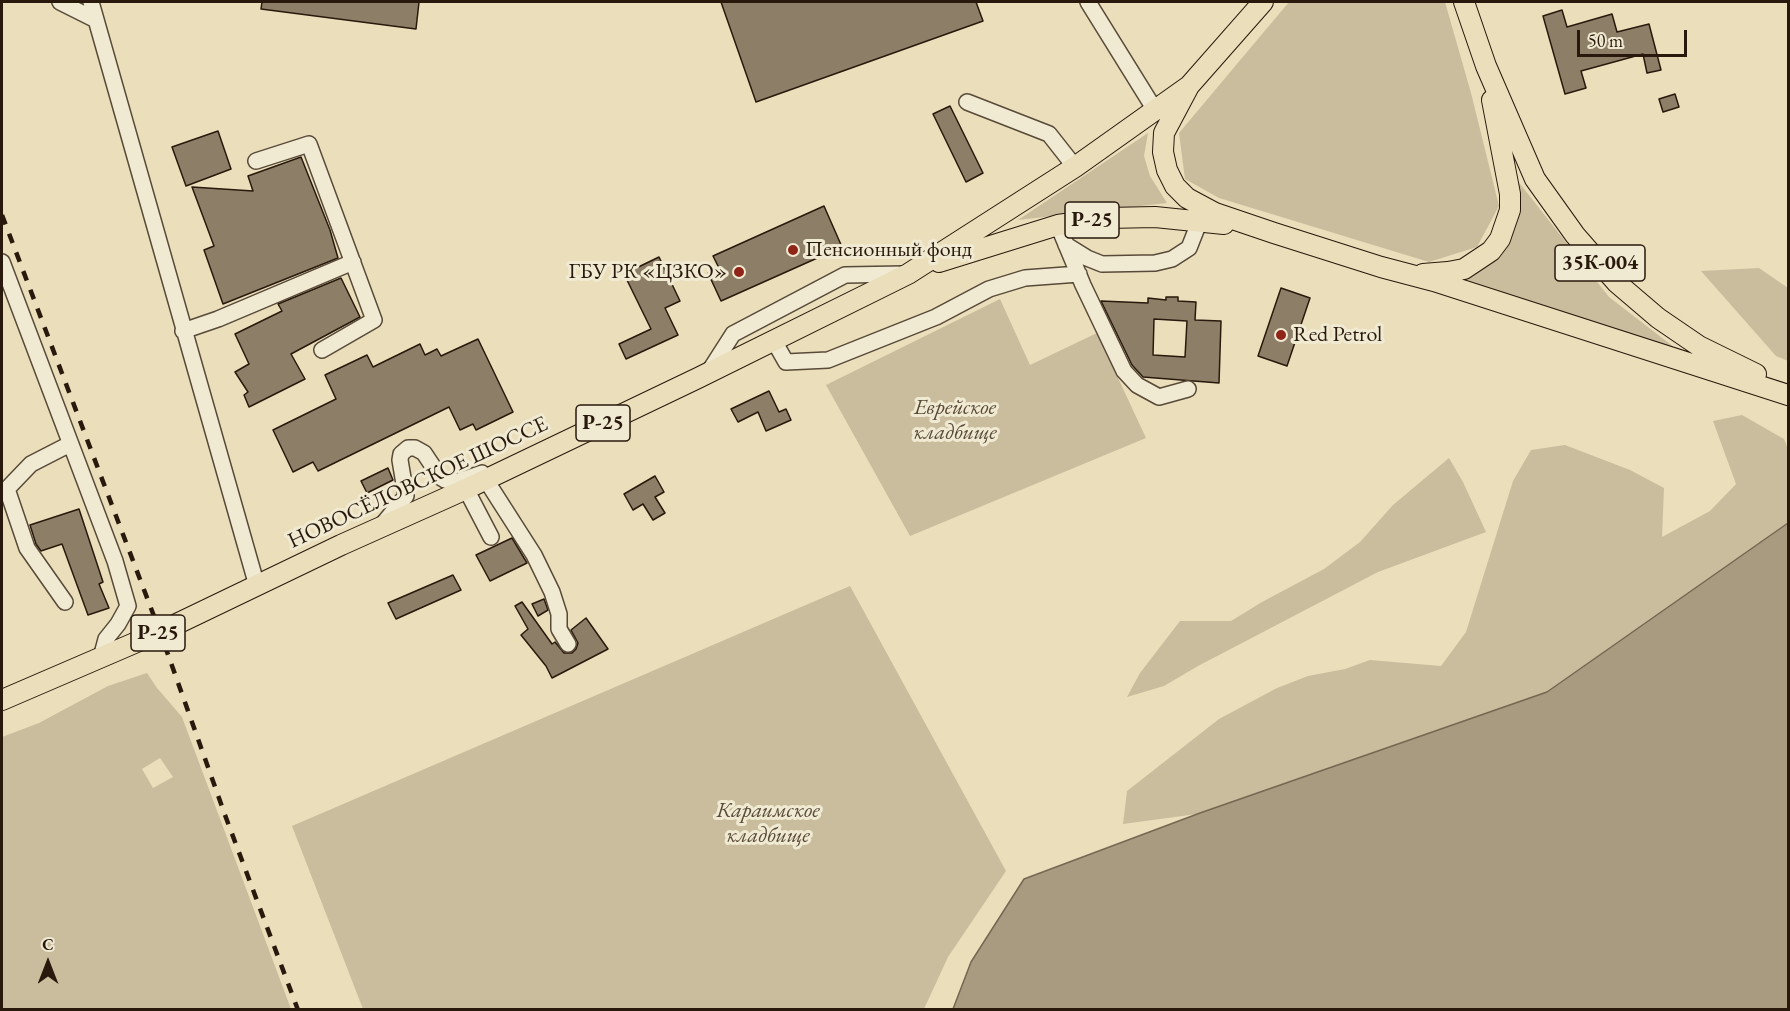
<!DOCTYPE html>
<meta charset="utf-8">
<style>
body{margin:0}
#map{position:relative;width:1790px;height:1011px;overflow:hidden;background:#eadebb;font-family:"EB Garamond",serif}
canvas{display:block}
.frame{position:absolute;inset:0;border:3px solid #28190c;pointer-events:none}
.north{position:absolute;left:18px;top:933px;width:60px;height:60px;-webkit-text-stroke:4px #f1ead3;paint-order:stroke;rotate:0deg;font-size:16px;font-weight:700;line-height:24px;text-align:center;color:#28190c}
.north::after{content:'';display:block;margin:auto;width:21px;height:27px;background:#28190c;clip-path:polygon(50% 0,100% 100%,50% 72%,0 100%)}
.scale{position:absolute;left:1577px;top:30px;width:110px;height:27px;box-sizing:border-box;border:3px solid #28190c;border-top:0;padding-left:8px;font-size:18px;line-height:21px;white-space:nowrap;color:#28190c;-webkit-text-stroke:4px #f1ead3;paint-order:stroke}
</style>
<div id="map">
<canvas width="1790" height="1011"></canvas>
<div class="frame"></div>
<div class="north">С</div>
<div class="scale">50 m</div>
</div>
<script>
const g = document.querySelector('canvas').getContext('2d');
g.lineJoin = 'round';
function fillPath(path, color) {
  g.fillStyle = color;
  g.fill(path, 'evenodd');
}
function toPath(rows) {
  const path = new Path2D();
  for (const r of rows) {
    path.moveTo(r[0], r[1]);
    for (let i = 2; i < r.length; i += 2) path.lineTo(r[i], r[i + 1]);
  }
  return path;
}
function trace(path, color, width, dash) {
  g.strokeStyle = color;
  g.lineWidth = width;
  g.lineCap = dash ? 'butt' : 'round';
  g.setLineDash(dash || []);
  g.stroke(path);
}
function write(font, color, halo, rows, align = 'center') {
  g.font = font + ' "EB Garamond",serif';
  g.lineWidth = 6;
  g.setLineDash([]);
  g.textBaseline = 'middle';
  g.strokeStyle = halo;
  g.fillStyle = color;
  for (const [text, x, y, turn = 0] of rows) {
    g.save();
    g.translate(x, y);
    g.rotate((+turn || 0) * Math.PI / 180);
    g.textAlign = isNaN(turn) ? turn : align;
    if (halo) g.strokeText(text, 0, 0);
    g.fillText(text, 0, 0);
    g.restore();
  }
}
fillPath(toPath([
 [1289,2,1445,2,1471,93,1499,206,1477,247,1429,262,1219,198,1185,179,1179,133],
 [1148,133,1144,156,1150,176,1167,203,1018,220],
 [1517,180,1609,297,1688,358,1455,282,1501,256,1517,221],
 [1759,268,1788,288,1788,361,1776,356,1701,271],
 [1000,299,1030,365,1097,333,1146,438,910,536,826,385],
 [1742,415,1784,439,1788,449,1788,778,953,1010,971,962,1024,879,1197,814,1123,824,1127,791,1219,719,1277,688,1308,676,1345,669,1370,660,1441,666,1466,632,1513,481,1531,450,1565,445,1630,470,1664,488,1662,537,1710,511,1736,484,1713,421],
 [1449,458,1463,482,1486,532,1378,572,1198,666,1164,686,1127,697,1140,673,1180,621,1231,621,1262,602,1324,569,1360,542,1393,505],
 [850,586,1006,871,948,957,924,1009,363,1009,292,826],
 [147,673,157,688,182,717,291,1009,2,1009,2,737,39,723,108,686],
 [160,758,173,777,153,788,142,769]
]), '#c9bd9d');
const water = toPath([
 [1788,523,1788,1009,953,1009,971,962,1024,879,1200,813,1547,692,1788,523]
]);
fillPath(water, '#a89b80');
trace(water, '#756752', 1.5);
const building = toPath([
 [262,2,419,2,416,29,261,9,262,2],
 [721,2,976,2,983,21,756,102,721,2],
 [1562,10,1567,27,1612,14,1617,32,1649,24,1661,70,1647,73,1643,54,1581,71,1586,88,1565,94,1543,16,1562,10],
 [1675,94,1679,107,1663,112,1659,99,1675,94],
 [950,106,983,173,966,182,933,114,950,106],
 [218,131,231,169,186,186,172,147,218,131],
 [301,157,330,230,338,258,223,304,204,250,214,246,192,187,253,191,248,176,301,157],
 [824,206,842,247,721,301,708,273,719,268,713,256,824,206],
 [659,257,680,301,665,308,678,335,626,359,619,344,651,329,624,274,659,257],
 [341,278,360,317,291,354,305,379,249,407,244,395,248,392,235,372,249,364,235,334,282,311,278,304,341,278],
 [1281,288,1310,298,1287,366,1258,356,1281,288],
 [1166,297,1178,297,1178,301,1196,302,1195,320,1221,321,1219,383,1143,377,1132,365,1101,301,1148,303,1148,298,1166,300,1166,297],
 [1154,319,1187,321,1185,357,1153,355,1154,319],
 [478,339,513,412,476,430,473,424,460,430,449,407,318,471,313,462,293,472,273,430,336,399,325,375,367,355,373,367,420,344,425,355,437,349,441,356,478,339],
 [769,391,779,412,786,409,791,420,766,431,758,412,738,422,731,409,769,391],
 [388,468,393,480,367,493,361,481,388,468],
 [655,476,664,492,655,497,665,513,653,520,643,504,633,510,624,494,655,476],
 [79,509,103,582,99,584,109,608,88,615,62,544,41,551,36,544,30,525,79,509],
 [512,538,527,563,490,581,476,555,512,538],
 [453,575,461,590,396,619,388,603,453,575],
 [544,599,548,610,538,616,532,604,544,599],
 [522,602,552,644,555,642,564,653,572,653,576,649,578,643,571,630,586,618,608,649,552,678,546,666,521,635,528,629,515,606,522,602]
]);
fillPath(building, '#8d7f67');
trace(building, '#28190c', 1.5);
const minor = toPath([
 [60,2,96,20],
 [91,2,257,586],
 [1088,2,1155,110],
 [967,102,1049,134,1075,167],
 [256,161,309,144,374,320,322,350],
 [1058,225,1083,285,1124,371,1137,385,1159,397,1188,389],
 [1066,245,1087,258,1102,264,1155,263,1172,259,1189,248,1200,220],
 [2,262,115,561,128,606,118,624,106,639,101,658],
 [183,331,218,319,353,262],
 [774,341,786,362,828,360,936,317,989,289,1025,278,1079,274],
 [708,373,733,334,845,275,905,274],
 [486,480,534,555,552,592,559,614,559,629,568,644],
 [466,489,491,537],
 [382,525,406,496,400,460,401,454,408,448,415,448,424,453,440,477,445,480,452,482,462,480,482,473],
 [65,602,27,548,7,489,31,464,70,444]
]);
const major = toPath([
 [1263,2,1189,86,1164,133,1163,152,1167,170,1175,186,1187,198,1215,213,1274,233,1381,267,1434,281,1788,395],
 [1464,2,1486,66,1535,179,1575,235,1617,283,1658,318,1699,346,1756,374],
 [939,262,1058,225,1107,218,1155,217,1224,224],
 [1423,274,1448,272,1464,269,1491,251,1500,239,1510,210,1510,194,1492,100],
 [2,700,160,632,341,545,466,489,698,378,908,274,1075,167,1189,86]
]);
trace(minor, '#584a38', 18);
trace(major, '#28190c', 22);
trace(minor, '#f1ead3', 15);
trace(major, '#eadebb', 20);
trace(toPath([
 [2,215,160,632,225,815,298,1010]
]), '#28190c', 4.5, [10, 10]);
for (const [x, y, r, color] of [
 [793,250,6,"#8f2418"],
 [739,272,6,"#8f2418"],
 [1281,335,6,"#8f2418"]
]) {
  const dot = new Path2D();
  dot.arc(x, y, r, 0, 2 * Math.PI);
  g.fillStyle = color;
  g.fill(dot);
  trace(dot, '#f1ead3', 2);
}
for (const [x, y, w] of [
 [1092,220,54],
 [1600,263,90],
 [603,423,54],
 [158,633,54]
]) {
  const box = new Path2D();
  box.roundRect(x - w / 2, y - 18, w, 36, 4.5);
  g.fillStyle = '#f1ead3';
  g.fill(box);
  trace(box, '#28190c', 1.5);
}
write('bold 21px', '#28190c', null, [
 ["Р-25",1092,220],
 ["35К-004",1600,263],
 ["Р-25",603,423],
 ["Р-25",158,633]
]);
write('22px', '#28190c', '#f1ead3', [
 ["Пенсионный фонд",805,250],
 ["ГБУ РК «ЦЗКО»",727,272,"right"],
 ["Red Petrol",1293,335]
], 'left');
write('italic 22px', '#584a38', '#f1ead3', [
 ["Еврейское",955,408],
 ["кладбище",955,433],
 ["Караимское",768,811],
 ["кладбище",768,836]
]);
write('22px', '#28190c', '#f1ead3', [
 ["НОВОСЁЛОВСКОЕ ШОССЕ",418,483,-25]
]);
</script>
